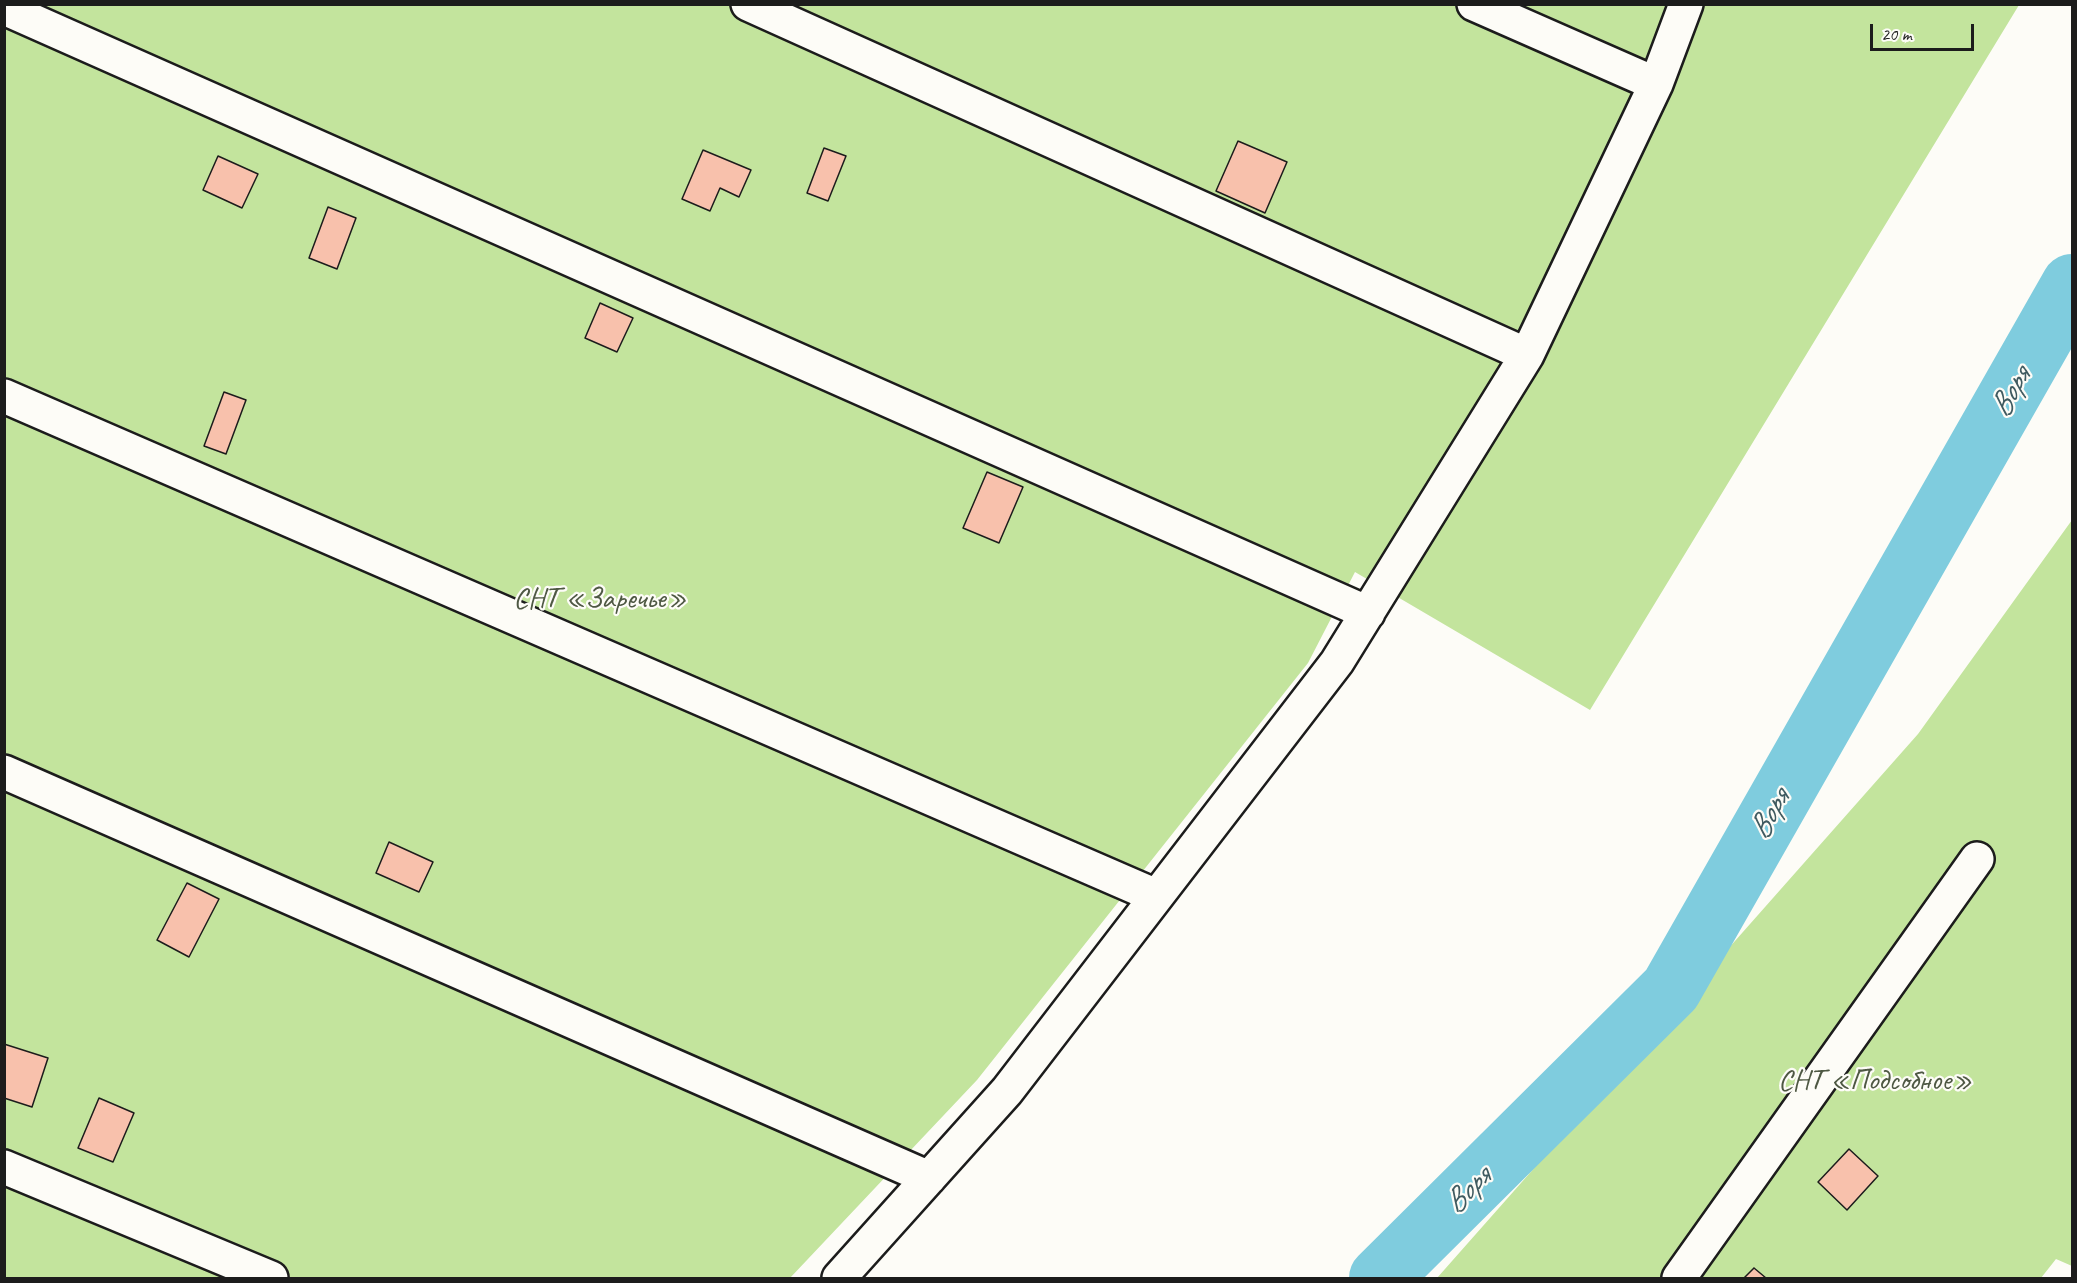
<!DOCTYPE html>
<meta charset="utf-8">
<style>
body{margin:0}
#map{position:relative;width:2077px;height:1283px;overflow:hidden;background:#fdfcf7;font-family:Caveat,sans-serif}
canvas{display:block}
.frame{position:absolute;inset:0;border:6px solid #1c1c1c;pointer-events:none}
.scale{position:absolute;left:1870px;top:24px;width:104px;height:27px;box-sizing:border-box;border:3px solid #1c1c1c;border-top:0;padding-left:8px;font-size:18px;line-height:21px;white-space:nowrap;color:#1c1c1c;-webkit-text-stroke:4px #fdfcf7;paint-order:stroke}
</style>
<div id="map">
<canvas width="2077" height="1283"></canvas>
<div class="frame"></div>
<div class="scale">20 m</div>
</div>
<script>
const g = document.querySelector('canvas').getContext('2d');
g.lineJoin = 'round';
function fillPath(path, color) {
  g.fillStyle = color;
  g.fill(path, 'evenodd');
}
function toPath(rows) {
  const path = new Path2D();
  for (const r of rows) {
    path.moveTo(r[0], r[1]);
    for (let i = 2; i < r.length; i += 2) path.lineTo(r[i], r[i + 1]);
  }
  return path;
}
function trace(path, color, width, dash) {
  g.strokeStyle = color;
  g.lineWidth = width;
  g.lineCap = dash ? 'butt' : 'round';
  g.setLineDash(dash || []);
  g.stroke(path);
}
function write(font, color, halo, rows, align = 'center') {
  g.font = font + ' Caveat,sans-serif';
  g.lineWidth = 4.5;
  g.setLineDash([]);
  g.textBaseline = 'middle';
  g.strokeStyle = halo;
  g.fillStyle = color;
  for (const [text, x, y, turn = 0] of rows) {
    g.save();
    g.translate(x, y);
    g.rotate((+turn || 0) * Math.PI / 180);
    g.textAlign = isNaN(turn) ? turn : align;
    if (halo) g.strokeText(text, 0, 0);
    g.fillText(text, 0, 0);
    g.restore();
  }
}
fillPath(toPath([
 [5,5,2019,5,1590,710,1355,572,1308,663,977,1080,790,1278,5,1278],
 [2072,520,2072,1266,2056,1259,2041,1278,1437,1278,1918,734]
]), '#c3e49d');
trace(toPath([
 [1380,1278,1671,989,2072,285]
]), '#7fccde', 62);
const building = toPath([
 [1238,141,1287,162,1265,213,1216,191,1238,141],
 [824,148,846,156,828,201,807,193,824,148],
 [703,150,751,170,739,197,720,188,710,211,682,199,703,150],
 [218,156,258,174,242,208,203,190,218,156],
 [328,207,356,218,337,269,309,258,328,207],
 [600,303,633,318,617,352,585,338,600,303],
 [224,392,246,400,226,454,204,446,224,392],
 [987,472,1023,487,999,543,963,528,987,472],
 [389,842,433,862,419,892,376,873,389,842],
 [187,883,219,899,189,957,157,940,187,883],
 [4,1044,48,1058,32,1107,4,1098,4,1044],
 [99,1098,134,1113,113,1162,78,1148,99,1098],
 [1849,1149,1878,1176,1847,1210,1818,1182,1849,1149],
 [1754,1268,1766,1278,1744,1278,1754,1268]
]);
fillPath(building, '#f8c1ac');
trace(building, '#1c1c1c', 1.5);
const minor = toPath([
 [748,4,1527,355],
 [1474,4,1656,84],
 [4,8,1368,613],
 [4,396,1156,896],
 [4,772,929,1178],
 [4,1167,271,1278],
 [839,1278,1007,1091,1337,662,1527,355,1656,84,1686,4],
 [1679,1278,1977,859]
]);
trace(minor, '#1c1c1c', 38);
trace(minor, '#fdfcf7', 33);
write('30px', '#4e5843', '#fdfcf7', [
 ["СНТ «Заречье»",600,599],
 ["СНТ «Подсобное»",1875,1081]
]);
write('italic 32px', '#3f5a60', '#fdfcf7', [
 ["Воря",2011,393,-60],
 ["Воря",1770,815,-60],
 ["Воря",1468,1191,-45]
]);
</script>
